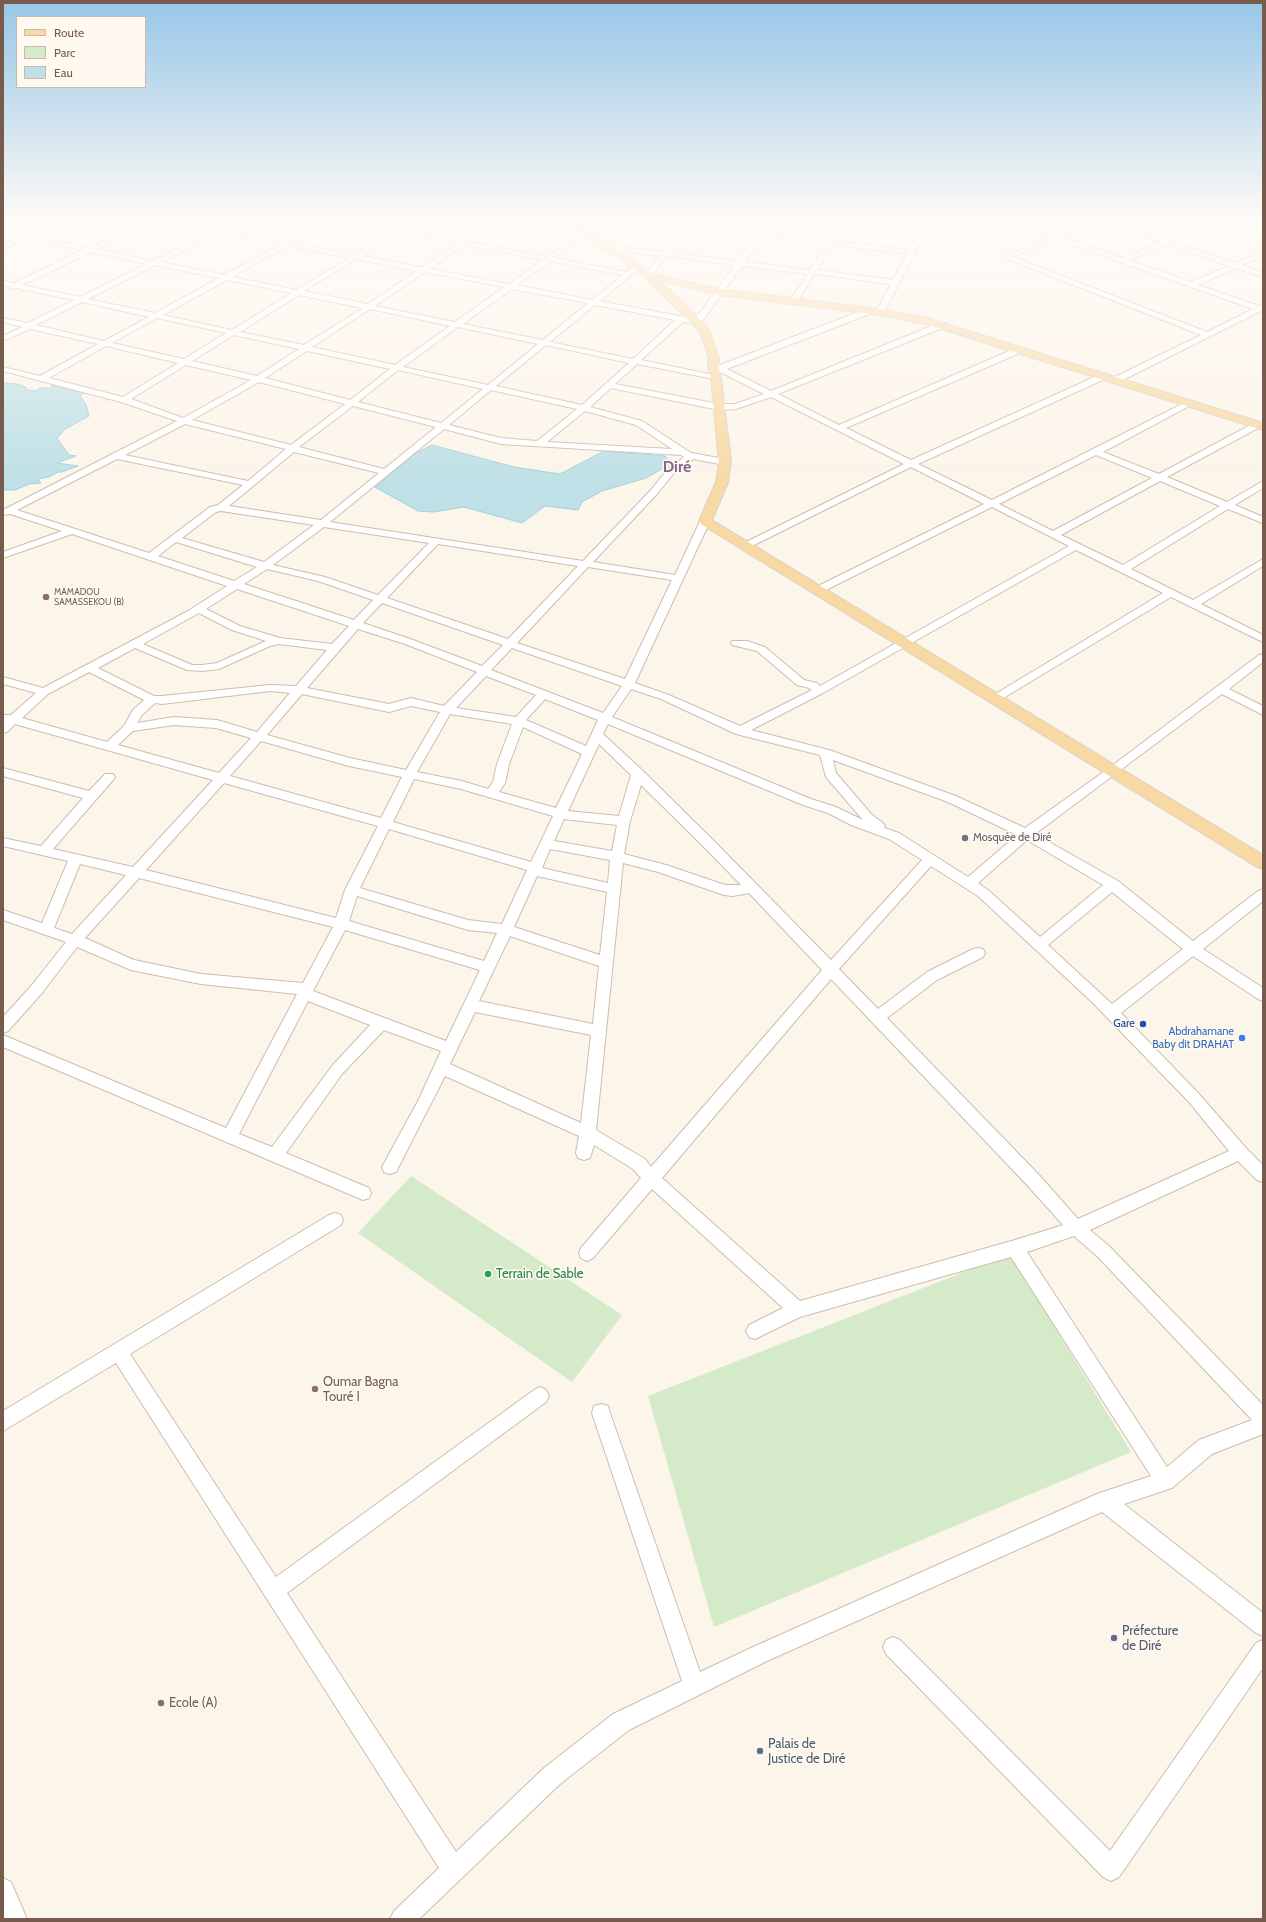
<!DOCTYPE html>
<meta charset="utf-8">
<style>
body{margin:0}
#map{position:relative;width:1266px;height:1922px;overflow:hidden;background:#fcf5ea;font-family:Cabin,sans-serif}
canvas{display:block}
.frame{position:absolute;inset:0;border:4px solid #775c4d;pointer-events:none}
.legend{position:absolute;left:16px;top:16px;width:130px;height:72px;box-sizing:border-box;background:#fff9f0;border:1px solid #c9baaf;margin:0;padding:5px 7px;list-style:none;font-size:12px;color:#775c4d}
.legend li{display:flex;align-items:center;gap:8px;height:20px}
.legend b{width:20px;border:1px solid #c9baaf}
</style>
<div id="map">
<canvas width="1266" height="1922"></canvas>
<div class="frame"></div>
<ul class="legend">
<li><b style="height:5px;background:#f8d9a4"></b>Route</li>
<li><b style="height:11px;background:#d5eac8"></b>Parc</li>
<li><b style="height:11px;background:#bee0e6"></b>Eau</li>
</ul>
</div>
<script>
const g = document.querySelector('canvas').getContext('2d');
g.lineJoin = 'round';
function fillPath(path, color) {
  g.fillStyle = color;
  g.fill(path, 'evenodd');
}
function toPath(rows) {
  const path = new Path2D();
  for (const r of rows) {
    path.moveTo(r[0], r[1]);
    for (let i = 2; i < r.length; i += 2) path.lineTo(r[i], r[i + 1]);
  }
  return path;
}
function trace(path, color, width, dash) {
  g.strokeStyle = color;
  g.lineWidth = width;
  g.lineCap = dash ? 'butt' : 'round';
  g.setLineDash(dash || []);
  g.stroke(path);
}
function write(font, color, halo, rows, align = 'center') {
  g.font = font + ' Cabin,sans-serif';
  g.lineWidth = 3;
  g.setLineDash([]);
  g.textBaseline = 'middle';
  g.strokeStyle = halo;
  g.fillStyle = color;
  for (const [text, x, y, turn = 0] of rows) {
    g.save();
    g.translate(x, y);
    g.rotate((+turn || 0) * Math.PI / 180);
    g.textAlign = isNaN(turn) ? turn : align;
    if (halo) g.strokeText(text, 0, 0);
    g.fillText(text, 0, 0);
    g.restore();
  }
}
fillPath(toPath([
 [411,1176,622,1315,572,1382,358,1233],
 [1010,1254,1131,1452,714,1627,648,1396]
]), '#d5eac8');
const water = toPath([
 [53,382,74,384,90,388,80,396,86,404,89,416,65,429,57,438,69,455,76,456,57,463,78,466,62,472,58,472,49,477,38,479,41,483,29,484,15,490,3,490,3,383,17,384,26,387,27,390,36,391,40,388,51,388,53,382],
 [432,445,514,467,560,474,604,451,665,456,671,464,646,478,602,491,582,502,578,510,545,506,522,523,464,507,433,512,418,511,375,487,416,453,432,445]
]);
fillPath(water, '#bee0e6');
trace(water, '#a4cfd7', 1);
const minor = toPath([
 [63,217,72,217,33,236,89,248,148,219,143,217,161,217,218,229,240,217,249,217,225,230,286,242,326,219,321,217,336,217,462,241,496,217,504,217,469,242,547,257,583,232,587,232,587,234,554,258,627,272,634,265,641,267,600,301,695,319,735,265,667,256,651,277,645,277,645,273,660,256,606,249,603,247,632,217,639,217,611,246,663,252,692,217,696,219,693,224,760,232,770,217,777,217,766,232,830,240,845,217,851,217,836,241,909,250,922,226,855,217,877,217,924,223,927,217,933,217,927,229,955,217,964,217,924,235,884,312,880,314,876,312,891,284,814,274,796,304,793,304,789,302,808,274,742,266,700,324,683,322,641,360,719,376,719,380,637,364,615,384,719,404,735,404,764,394,710,367,710,363,720,365,866,309,872,309,872,313,727,369,771,391,939,323,945,323,945,327,778,394,839,425,1016,348,1022,348,1022,352,846,428,911,460,1101,374,1107,374,1107,378,918,464,992,500,1186,402,1189,401,1193,404,1103,452,1159,474,1254,423,1260,423,1260,427,1167,477,1227,502,1263,481,1263,488,1235,505,1263,517,1263,523,1228,509,1131,569,1193,600,1263,559,1263,566,1201,604,1263,635,1263,642,1171,597,1000,700,992,700,990,698,992,696,1163,593,1076,550,823,693,751,730,829,750,956,796,1025,828,1109,768,1259,655,1263,654,1263,662,1229,689,1263,706,1263,715,1222,694,1035,834,1118,881,1193,941,1258,891,1263,889,1263,901,1203,949,1263,988,1263,1001,1258,999,1193,956,1121,1013,1199,1094,1246,1148,1263,1165,1263,1182,1257,1180,1238,1161,1090,1230,1109,1246,1263,1405,1263,1434,1212,1454,1172,1488,1124,1504,1263,1613,1263,1636,1256,1633,1102,1512,767,1661,629,1730,560,1784,419,1919,390,1919,394,1911,439,1868,116,1363,3,1431,3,1411,329,1215,335,1213,341,1215,343,1220,341,1225,130,1354,276,1577,534,1390,540,1387,546,1390,549,1396,546,1402,287,1593,456,1852,544,1768,613,1714,682,1681,592,1413,594,1406,601,1404,608,1406,610,1413,700,1672,753,1647,1097,1494,1151,1476,1011,1257,800,1317,755,1339,749,1337,746,1331,749,1325,783,1308,652,1189,593,1258,587,1261,581,1258,579,1253,581,1248,641,1178,633,1169,594,1145,590,1158,584,1160,578,1158,576,1153,579,1136,445,1076,396,1172,390,1174,384,1172,382,1167,418,1101,441,1051,384,1030,342,1074,286,1153,369,1188,371,1193,369,1198,363,1200,3,1047,3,1035,226,1128,297,994,201,984,131,970,77,947,42,993,8,1031,3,1033,3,1017,32,985,66,942,3,920,3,910,42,923,68,861,3,846,3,838,41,846,83,798,3,776,3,768,89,791,105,774,113,774,115,777,113,780,53,849,133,867,213,780,15,724,7,732,3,733,3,723,5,721,3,721,3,715,11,715,36,693,3,684,3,677,43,688,188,611,227,586,72,534,3,558,3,552,62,531,10,514,3,515,3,510,177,421,121,402,3,371,3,367,40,376,98,344,30,329,3,341,3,336,22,327,3,322,3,318,28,323,74,300,16,288,9,289,9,286,3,285,3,281,14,283,83,250,27,239,3,249,3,244,19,237,3,234,3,230,25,234,63,217],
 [155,221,212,232,153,261,97,249,155,221],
 [334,221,391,232,354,255,293,243,334,221],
 [690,227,757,235,738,261,670,253,690,227],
 [219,233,280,245,224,275,161,262,219,233],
 [398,233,457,244,422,267,362,256,398,233],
 [763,236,827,244,810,270,745,262,763,236],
 [464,245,543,260,509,284,430,269,464,245],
 [834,245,907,254,893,280,817,270,834,245],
 [288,246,349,258,297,290,232,277,288,246],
 [91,252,147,264,80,297,22,285,91,252],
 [356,259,417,271,368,304,304,291,356,259],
 [550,261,623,275,592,300,517,285,550,261],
 [155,265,219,278,155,313,88,299,155,265],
 [425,272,504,287,455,322,375,306,425,272],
 [227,280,291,293,232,330,163,315,227,280],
 [512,289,588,303,543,340,463,324,512,289],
 [299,295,363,308,304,345,240,332,299,295],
 [82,302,149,317,104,341,36,325,82,302],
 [595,305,675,320,633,359,550,342,595,305],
 [370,309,450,326,395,365,312,347,370,309],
 [157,318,226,333,184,359,112,343,157,318],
 [458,327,538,344,488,385,403,367,458,327],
 [234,335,299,349,257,376,192,361,234,335],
 [546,345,629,363,582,405,496,386,546,345],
 [106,346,178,363,123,397,49,378,106,346],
 [307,351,390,369,350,400,265,378,307,351],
 [186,365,251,380,183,418,131,399,186,365],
 [398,370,483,389,441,423,358,402,398,370],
 [259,382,345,404,291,445,192,420,259,382],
 [611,388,719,410,736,409,771,397,904,464,742,544,740,546,742,548,748,548,911,467,984,504,814,588,813,590,814,592,822,592,992,507,1069,546,820,686,817,683,804,680,765,647,747,641,732,641,731,643,732,645,757,651,797,685,809,688,812,690,740,726,669,695,635,683,710,521,708,519,705,518,700,521,675,575,593,562,657,494,673,474,693,459,725,465,730,462,725,459,691,453,642,421,590,407,611,388],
 [491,390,577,409,537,441,501,438,449,425,491,390],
 [353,406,436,427,384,469,299,447,353,406],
 [585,411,636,425,672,449,547,442,585,411],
 [185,424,286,449,248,481,125,455,185,424],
 [444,429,501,444,681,455,684,457,667,470,651,490,583,561,330,522,444,429],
 [294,452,379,473,321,520,229,506,294,452],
 [1096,455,1152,478,1053,531,999,504,1096,455],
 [117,459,243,485,218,505,210,507,149,553,17,510,117,459],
 [1160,481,1220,506,1123,565,1061,535,1160,481],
 [221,511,314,525,264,562,182,538,216,512,221,511],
 [324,527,429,543,378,595,325,577,273,565,324,527],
 [176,542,257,567,234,581,158,556,176,542],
 [438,544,578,566,508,639,387,598,438,544],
 [588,567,672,580,625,679,517,643,588,567],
 [267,569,318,581,373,600,354,620,244,584,267,569],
 [237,589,349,626,332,644,280,638,240,626,206,609,237,589],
 [382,603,503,645,482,666,413,640,363,623,382,603],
 [199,613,232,630,266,641,217,663,202,665,192,665,143,644,199,613],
 [358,629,405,644,477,672,444,706,411,698,389,704,307,688,358,629],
 [279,644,327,650,296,686,270,685,162,696,154,696,98,668,135,648,187,670,202,671,219,669,270,646,279,644],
 [512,648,622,686,603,713,491,670,512,648],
 [89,672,144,700,133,710,124,726,107,742,22,718,48,694,89,672],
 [486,676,536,695,516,717,456,708,486,676],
 [631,689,661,699,736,734,820,755,826,777,863,820,836,807,811,799,612,717,631,689],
 [270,691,290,693,257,732,217,720,174,717,137,723,142,715,155,703,162,704,270,691],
 [302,694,389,712,411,706,440,712,406,770,350,758,267,735,302,694],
 [545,699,598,720,586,746,526,720,545,699],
 [450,714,512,724,497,764,493,782,488,789,462,781,417,772,450,714],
 [608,724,803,805,828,813,851,825,889,839,922,860,831,960,712,839,642,770,603,734,608,724],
 [174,725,216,728,251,738,219,773,118,745,133,731,174,725],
 [523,727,582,754,556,808,499,792,505,783,509,764,523,727],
 [261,741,349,766,402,777,381,818,230,776,261,741],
 [599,744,631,775,619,816,568,811,599,744],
 [833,760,948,802,1017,835,968,877,899,833,884,828,885,826,883,823,872,815,836,773,833,760],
 [414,779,461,789,553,816,531,862,393,822,414,779],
 [224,783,378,826,345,890,336,918,146,870,224,783],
 [641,785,702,845,741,885,725,885,666,865,624,854,630,821,641,785],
 [564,819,617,825,612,851,554,841,564,819],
 [389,829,527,870,502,924,468,920,360,888,389,829],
 [1027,840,1103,885,1040,937,988,890,978,883,1027,840],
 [550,849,610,860,608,883,542,868,550,849],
 [623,863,658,872,724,895,733,896,749,893,822,970,651,1167,645,1159,596,1130,623,863],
 [80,864,126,875,72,934,54,928,80,864],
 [931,866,978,896,1092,1002,1189,1102,1229,1151,1078,1219,1040,1176,887,1018,937,980,983,957,985,953,983,949,978,948,973,949,927,972,878,1009,839,969,931,866],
 [537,876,607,892,600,955,514,927,537,876],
 [139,878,333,927,303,983,201,974,134,960,85,938,139,878],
 [1112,892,1183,949,1112,1004,1048,945,1112,892],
 [357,896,468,930,497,933,484,961,349,921,357,896],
 [345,930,480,970,446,1041,313,991,345,930],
 [510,936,599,966,593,1024,479,1001,510,936],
 [831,979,1028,1186,1063,1225,1015,1240,800,1301,662,1178,831,979],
 [308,1001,370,1025,332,1066,272,1147,239,1134,308,1001],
 [475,1012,591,1035,581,1123,450,1064,475,1012],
 [1074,1236,1097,1256,1252,1420,1199,1440,1167,1467,1027,1252,1074,1236],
 [997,217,1007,217,1055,234,1090,219,1089,217,1103,217,1102,218,1166,240,1203,224,1185,217,1195,217,1263,239,1263,243,1210,226,1172,242,1235,263,1263,251,1263,256,1241,265,1263,273,1263,277,1235,268,1198,285,1259,306,1263,305,1263,310,1119,382,1113,382,1113,378,1201,335,1005,258,1005,256,1049,237,997,217],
 [1097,221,1160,242,1123,258,1061,236,1097,221],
 [1055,239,1120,262,1253,309,1207,332,1013,257,1055,239],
 [1167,245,1229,266,1191,282,1129,260,1167,245],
 [1233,217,1263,217,1263,221,1236,219,1233,217],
 [893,1637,900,1640,1110,1851,1256,1643,1263,1640,1263,1668,1119,1877,1111,1881,1103,1877,886,1654,883,1647,886,1640,893,1637],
 [3,1878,11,1882,27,1919,3,1919,3,1878]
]);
const major = toPath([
 [558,217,568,217,651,273,719,289,880,309,927,318,1263,423,1263,430,925,324,880,315,719,295,659,280,700,320,709,330,719,358,718,365,721,378,731,462,728,482,712,520,1263,855,1263,869,1257,867,701,524,699,521,716,482,719,462,711,378,708,365,709,358,700,332,645,277,558,217]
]);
trace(minor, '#cebdaf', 2);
trace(major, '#d9d1cd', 2);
fillPath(minor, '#fff');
fillPath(major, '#f8d9a4');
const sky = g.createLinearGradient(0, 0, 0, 486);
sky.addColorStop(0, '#97c6e7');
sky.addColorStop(0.45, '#fefaf6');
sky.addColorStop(1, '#fefaf600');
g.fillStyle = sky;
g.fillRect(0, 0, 1266, 486);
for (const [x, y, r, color] of [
 [46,597,4,"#8d6e63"],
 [965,838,4,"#6b7280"],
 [1143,1024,4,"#1a4fb4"],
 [1242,1038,4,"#3f7fe0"],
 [488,1274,4,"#2e9e5b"],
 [315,1389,4,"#8d6e63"],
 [1114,1638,4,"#5c6f8a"],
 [161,1703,4,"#8d6e63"],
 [760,1751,4,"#5c6f8a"]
]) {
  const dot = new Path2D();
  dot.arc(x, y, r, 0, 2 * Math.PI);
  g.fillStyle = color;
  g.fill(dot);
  trace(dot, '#fff9f0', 1.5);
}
write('9px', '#785e54', '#fff9f0', [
 ["MAMADOU",54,592],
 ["SAMASSEKOU (B)",54,602]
], 'left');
write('11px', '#5b616d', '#fff9f0', [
 ["Mosquée de Diré",973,838]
], 'left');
write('11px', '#164399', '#fff9f0', [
 ["Gare",1135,1024]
], 'right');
write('11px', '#366cbe', '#fff9f0', [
 ["Abdrahamane",1234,1032],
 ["Baby dit DRAHAT",1234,1045]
], 'right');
write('13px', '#27864d', '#fff9f0', [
 ["Terrain de Sable",496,1274]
], 'left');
write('13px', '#785e54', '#fff9f0', [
 ["Oumar Bagna",323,1382],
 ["Touré I",323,1397],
 ["Ecole (A)",169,1703]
], 'left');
write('13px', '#4e5e75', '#fff9f0', [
 ["Préfecture",1122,1631],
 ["de Diré",1122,1646],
 ["Palais de",768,1744],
 ["Justice de Diré",768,1759]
], 'left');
write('bold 16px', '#836692', '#fff9f0', [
 ["Diré",677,467]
]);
</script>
